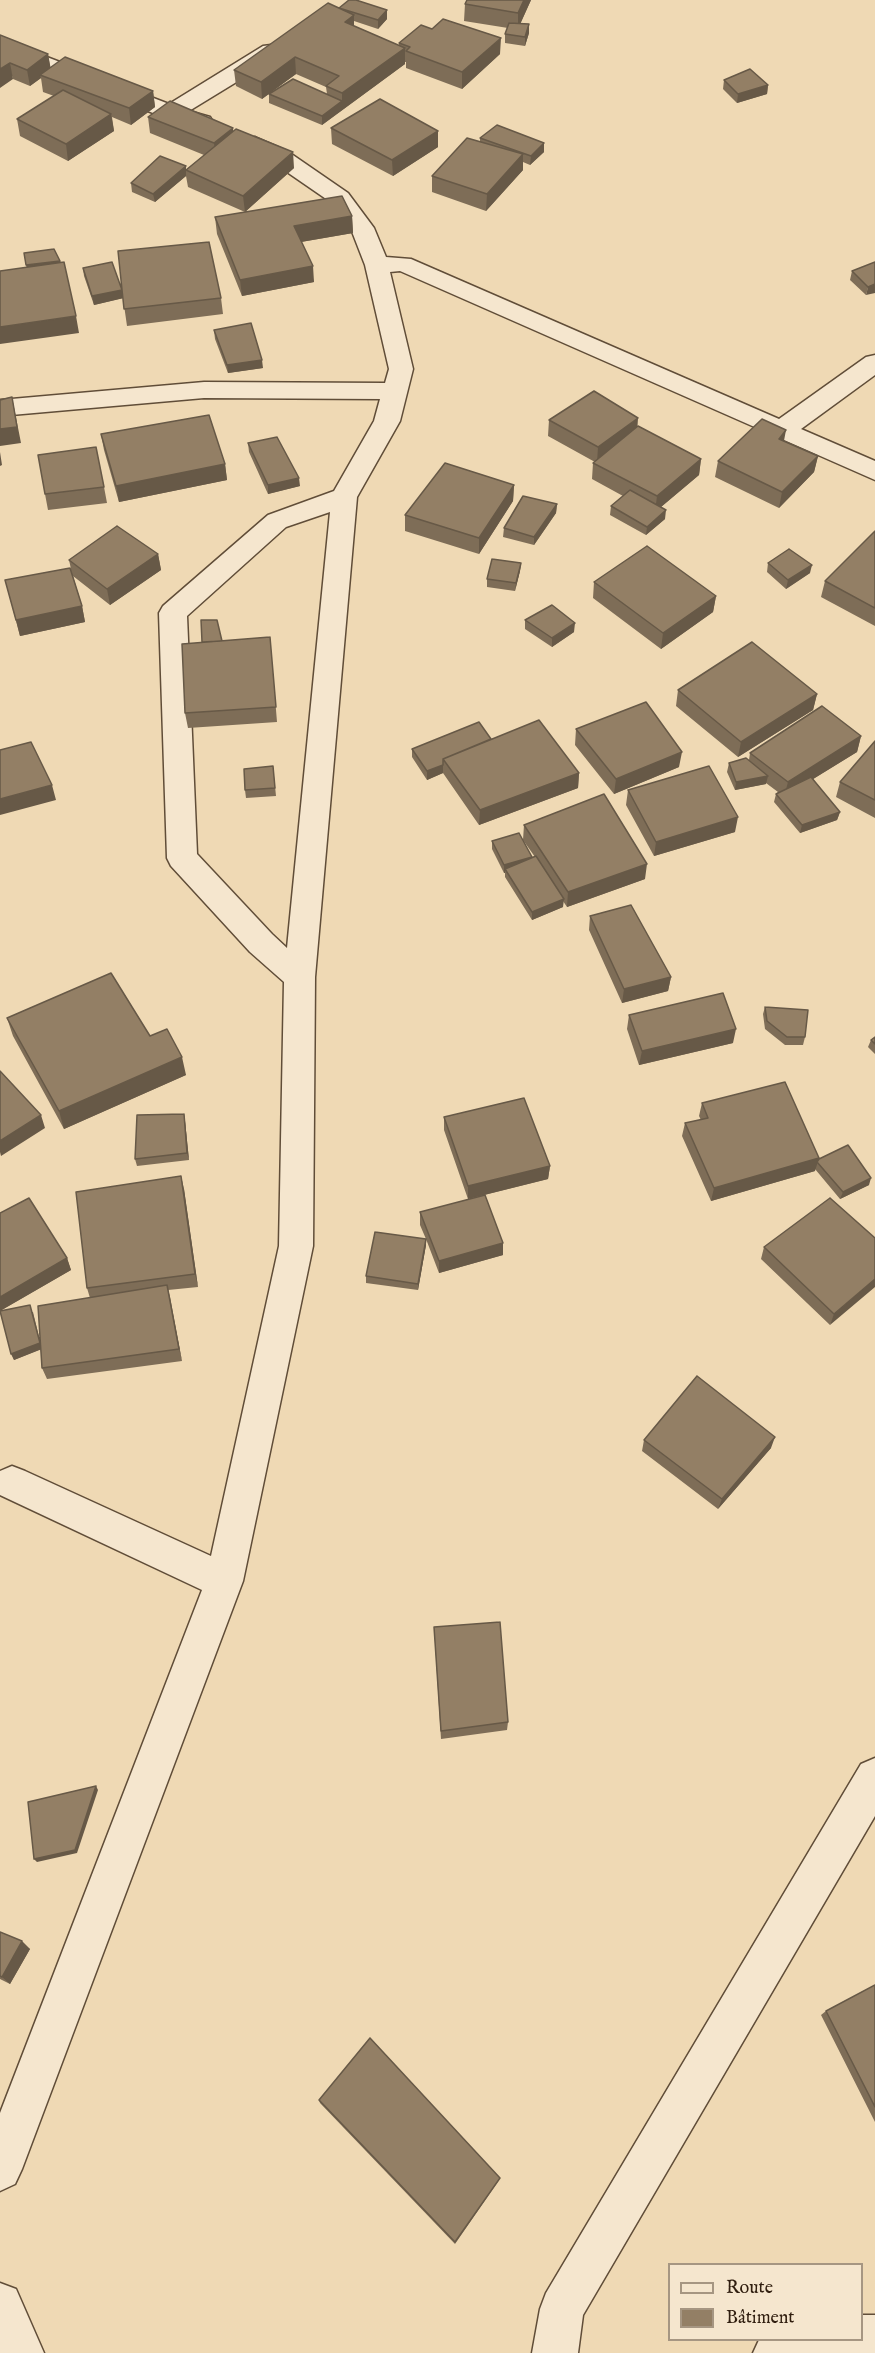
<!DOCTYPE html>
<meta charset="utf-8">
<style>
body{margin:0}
#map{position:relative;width:875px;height:2353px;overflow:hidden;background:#efd9b4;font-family:"IM FELL English",serif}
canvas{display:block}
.legend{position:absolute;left:668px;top:2263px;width:195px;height:78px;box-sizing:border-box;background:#f5e6ce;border:2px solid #a69682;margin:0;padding:8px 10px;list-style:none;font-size:18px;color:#301e0f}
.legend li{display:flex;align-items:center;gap:12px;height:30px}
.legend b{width:30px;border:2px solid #a69682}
</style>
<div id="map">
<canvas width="875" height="2353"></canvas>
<ul class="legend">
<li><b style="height:8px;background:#f5e6ce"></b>Route</li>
<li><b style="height:16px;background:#937f65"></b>Bâtiment</li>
</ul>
</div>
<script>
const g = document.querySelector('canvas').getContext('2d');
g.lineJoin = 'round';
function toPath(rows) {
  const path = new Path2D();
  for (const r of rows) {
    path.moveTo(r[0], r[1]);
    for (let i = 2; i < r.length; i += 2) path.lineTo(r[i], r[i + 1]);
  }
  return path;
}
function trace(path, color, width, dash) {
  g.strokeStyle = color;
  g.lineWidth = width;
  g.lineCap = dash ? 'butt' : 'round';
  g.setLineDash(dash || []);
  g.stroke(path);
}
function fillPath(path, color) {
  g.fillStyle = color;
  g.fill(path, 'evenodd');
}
const street = toPath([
 [0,39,169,104,263,46,271,45,279,46,282,51,279,56,189,111,210,117,213,122,210,127,202,129,163,117,0,52,0,39],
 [255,137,287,151,348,193,374,228,386,257,411,259,779,419,866,357,875,355,875,375,801,429,875,461,875,480,400,271,390,272,413,369,400,421,357,497,315,977,313,1246,243,1581,22,2169,15,2184,0,2191,0,2113,202,1590,0,1495,0,1471,12,1466,25,1471,211,1556,279,1246,284,982,250,952,171,866,167,858,159,613,163,606,268,515,334,491,374,421,380,399,204,398,0,416,0,400,204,382,385,383,389,369,365,265,351,229,332,203,271,161,247,149,244,144,247,139,255,137],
 [330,512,287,948,272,934,197,854,187,616,286,527,330,512],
 [875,1758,875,1816,583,2315,578,2353,532,2353,540,2309,546,2293,861,1764,875,1758],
 [0,2283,16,2289,44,2353,0,2353,0,2283],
 [862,2315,875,2315,875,2353,753,2353,759,2340,862,2340,862,2315]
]);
trace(street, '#604d38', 3);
fillPath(street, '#f5e6ce');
fillPath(toPath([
 [467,0,531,0,520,24,529,24,529,33,525,46,505,43,505,34,508,28,464,21,465,4],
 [339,8,387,10,387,19,378,29,354,21,354,26,399,46,399,43,500,54,462,89,406,68,406,62,405,62,405,64,322,125,269,103,269,94,327,94,326,87,296,74,262,99,236,86,234,70],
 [0,35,48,54,50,67,153,91,155,107,131,125,112,117,114,131,68,161,20,136,17,119,54,96,43,92,41,78,30,86,13,79],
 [724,80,768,85,767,94,737,103,723,89],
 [148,117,233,132,294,168,245,212,188,187,186,176,155,202,132,192,131,183,187,169,204,155,150,133],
 [331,128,438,147,393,176,332,144],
 [480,138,544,152,530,165,523,162,523,170,486,211,432,192,432,176,480,142],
 [352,216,353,233,301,242,314,282,242,296,217,234,215,217],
 [875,262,866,295,850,280,852,271],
 [83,268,122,288,221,298,223,314,127,326,123,298,94,305,84,276],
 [214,330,263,368,228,373,215,339],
 [549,420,637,426,701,459,699,475,661,507,665,519,646,535,610,515,611,506,623,496,592,479,593,463,595,462,548,436],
 [101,434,225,464,227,480,119,502,104,450],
 [784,441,818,456,814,472,779,508,715,477,718,461],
 [248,443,300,486,268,494,249,452],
 [514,485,513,501,479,554,405,531,405,515],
 [104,487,107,503,48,510,45,494],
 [557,504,556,513,534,545,503,537,504,528],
 [875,531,875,626,821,597,825,581],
 [158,554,161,570,110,605,73,576,82,606,85,622,20,636,5,580,71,569,69,560],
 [521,563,520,571,515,591,487,587,487,579],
 [768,563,810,573,786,589,767,572],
 [594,582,716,596,713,612,661,649,593,598],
 [525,620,574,632,552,647,525,629],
 [270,637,277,722,188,728,185,713,222,641],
 [678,690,817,694,813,710,738,757,676,706],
 [576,729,679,767,614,794,575,745],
 [861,736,857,752,813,779,840,812,837,820,800,833,774,802,776,794,778,792,766,783,766,784,735,790,727,772,729,763,749,760,750,753],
 [491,739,579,773,578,788,479,825,443,773,427,780,412,757,412,749],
 [875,741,875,818,836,797,840,782],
 [273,766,276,796,246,798,245,790],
 [628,790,735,832,654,856,626,805],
 [524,825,645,879,567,907,563,901,563,907,532,920,505,877,505,873,504,873,492,849,492,841,532,858,535,857,523,840],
 [590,916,671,977,668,991,622,1003,589,930],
 [765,1007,805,1037,803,1045,785,1045,765,1029,763,1014],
 [629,1015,733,1043,639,1065,627,1029],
 [7,1018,150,1036,186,1075,64,1129,13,1036],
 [875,1037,875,1054,868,1047,871,1040],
 [702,1103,819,1158,869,1185,840,1199,815,1169,815,1171,711,1201,682,1136,685,1123,701,1120,699,1116],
 [184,1114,185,1121,189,1160,137,1166,135,1159],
 [444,1117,550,1166,548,1179,468,1199,444,1130],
 [184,1189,198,1287,168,1290,182,1361,47,1379,42,1368,41,1349,14,1360,0,1312,0,1213,67,1258,71,1270,0,1311,33,1312,40,1341,90,1298,87,1288],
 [420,1212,503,1243,503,1255,439,1273,426,1239,426,1245,418,1290,366,1283,366,1276,426,1239,420,1225],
 [875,1238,830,1325,761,1259,764,1247],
 [644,1440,771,1448,718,1509,642,1451],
 [434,1627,508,1722,507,1730,441,1739],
 [0,1932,30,1949,10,1984,0,1979],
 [875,1985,875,2122,821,2015,826,2011],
 [319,2100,499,2180,455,2244,320,2103]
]), '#7e6d57');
fillPath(toPath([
 [524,0,531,0,518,29,518,13],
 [387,10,387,19,378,29,378,20],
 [354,15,354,32,345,22],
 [529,24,529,33,525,46,525,37],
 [501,38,500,54,462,89,462,72],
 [405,48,405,64,322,125,322,116,342,101,342,93],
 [48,54,51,70,40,75,41,78,30,86,27,70],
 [295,57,296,74,262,99,261,82],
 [10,63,13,79,0,88,0,69],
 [768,85,767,94,737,103,738,94],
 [153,91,155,107,131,125,129,108],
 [111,114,114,131,68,161,66,144],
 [233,128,234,144,216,160,214,143],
 [438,131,438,147,393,176,392,160],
 [544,143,544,152,530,165,531,156],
 [293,152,294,168,245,212,243,196],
 [523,154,523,170,486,211,487,194],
 [186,166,186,176,155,202,153,194],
 [352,216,353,233,295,243,294,226],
 [60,261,62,269,28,274,26,265],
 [313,266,314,282,242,296,240,280],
 [875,284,875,293,866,295,868,287],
 [122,290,124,298,94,305,92,296],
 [76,316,79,333,0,344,0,327],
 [262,360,263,368,228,373,227,365],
 [12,397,21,443,0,446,0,429],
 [638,418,637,434,597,463,598,447],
 [786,430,783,446,779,439],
 [0,452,2,465,0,466],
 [818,456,814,472,779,508,782,492],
 [701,459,699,475,655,512,657,496],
 [225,464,227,480,119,502,116,486],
 [299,478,300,486,268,494,268,485],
 [514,485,513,501,479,554,479,538],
 [557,504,556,513,534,545,534,537],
 [666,510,665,519,646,535,647,527],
 [158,554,161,570,110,605,107,589],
 [521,563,520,571,515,591,516,583],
 [812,565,810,573,786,589,788,580],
 [716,596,713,612,661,649,663,633],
 [82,606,85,622,20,636,16,620],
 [575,623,574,632,552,647,552,638],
 [817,694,813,710,738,757,741,742],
 [861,736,857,752,784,797,788,782],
 [682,752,679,767,614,794,616,779],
 [443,765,443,773,427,780,427,771],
 [579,773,578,788,479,825,480,810],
 [768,776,766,784,735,790,736,782],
 [52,785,56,800,0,815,0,799],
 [840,812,837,820,800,833,802,825],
 [738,817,735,832,654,856,656,842],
 [532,857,532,865,505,869,505,873,504,873,504,865],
 [647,864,645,879,567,907,568,892],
 [564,899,563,907,532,920,532,912],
 [671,977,668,991,622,1003,624,989],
 [736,1029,733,1043,639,1065,642,1051],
 [182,1057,186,1075,64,1129,59,1111],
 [184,1114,185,1121,189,1160,187,1153],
 [41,1115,45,1128,1,1156,0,1152,0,1141],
 [819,1158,815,1171,711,1201,714,1188],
 [550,1166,548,1179,468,1199,468,1186],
 [181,1176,184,1189,198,1287,195,1274],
 [871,1178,869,1185,840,1199,843,1192],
 [426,1239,426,1245,418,1290,418,1284],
 [503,1243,503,1255,439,1273,439,1261],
 [67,1258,71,1270,0,1311,0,1297],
 [875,1279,875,1287,830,1325,834,1314],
 [167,1285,170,1297,182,1361,179,1349],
 [30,1305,42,1349,14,1360,11,1354],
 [775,1437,771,1448,718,1509,722,1499],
 [96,1786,98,1790,77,1853,37,1862,34,1859],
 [22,1941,30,1949,10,1984,2,1977]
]), '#675947');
const building = toPath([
 [349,0,356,0,387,10,378,20,339,8,349,0],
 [467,0,524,0,518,13,465,4,467,0],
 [328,3,354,15,345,22,405,48,342,93,326,86,339,76,295,57,261,82,234,70,328,3],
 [443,19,501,38,462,72,406,51,410,47,399,43,421,25,432,29,443,19],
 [509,23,529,24,525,37,505,34,509,23],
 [0,35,48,54,27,70,10,63,0,69,0,35],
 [65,57,153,91,129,108,40,75,65,57],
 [750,69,768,85,738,94,724,80,750,69],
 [293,79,342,101,322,116,269,94,293,79],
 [63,90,111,114,66,144,17,119,63,90],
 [380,99,438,131,392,160,331,128,380,99],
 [170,101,233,128,214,143,148,117,170,101],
 [497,125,544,143,531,156,480,138,497,125],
 [236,129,293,152,243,196,186,170,236,129],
 [467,138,523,154,487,194,432,176,467,138],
 [160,156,186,166,153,194,131,183,160,156],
 [342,196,352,216,294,226,313,266,240,280,215,217,342,196],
 [209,242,221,298,124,309,118,251,209,242],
 [54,249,60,261,26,265,24,253,54,249],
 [64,262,76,316,0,327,0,271,64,262],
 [112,262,122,290,92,296,83,268,112,262],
 [875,262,875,284,868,287,852,271,875,262],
 [251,323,262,360,227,365,214,330,251,323],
 [594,391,638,418,598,447,549,420,594,391],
 [12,397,17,427,0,429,0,400,12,397],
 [209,415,225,464,116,486,101,434,209,415],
 [762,419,786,430,779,439,818,456,782,492,718,461,762,419],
 [638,426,701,459,657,496,593,463,638,426],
 [277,437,299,478,268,485,248,443,277,437],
 [96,447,104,487,45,494,38,455,96,447],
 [445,463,514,485,479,538,405,515,445,463],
 [630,490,666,510,647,527,611,506,630,490],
 [523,496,557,504,534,537,504,528,523,496],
 [117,526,158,554,107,589,69,560,117,526],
 [875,531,875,608,825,581,875,531],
 [647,546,716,596,663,633,594,582,647,546],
 [789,549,812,565,788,580,768,563,789,549],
 [492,559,521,563,516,583,487,579,492,559],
 [70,568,82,606,16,620,5,580,70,568],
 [552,605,575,623,552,638,525,620,552,605],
 [201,620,217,620,222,641,202,642,201,620],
 [270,637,276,707,185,713,182,644,270,637],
 [752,642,817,694,741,742,678,690,752,642],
 [646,702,682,752,616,779,576,729,646,702],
 [822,706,861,736,788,782,750,753,822,706],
 [539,720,579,773,480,810,443,759,539,720],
 [479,722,491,739,443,759,443,765,427,771,412,749,479,722],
 [875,741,875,800,840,782,875,741],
 [31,742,52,785,0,799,0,750,31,742],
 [746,758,768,776,736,782,729,763,746,758],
 [273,766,275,788,245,790,244,769,273,766],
 [709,766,738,817,656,842,628,790,709,766],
 [811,777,840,812,802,825,776,794,811,777],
 [604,794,647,864,568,892,524,825,604,794],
 [519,833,532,857,504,865,492,841,519,833],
 [536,856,564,899,532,912,505,869,536,856],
 [631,905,671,977,624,989,590,916,631,905],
 [111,973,150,1036,167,1029,182,1057,59,1111,7,1018,111,973],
 [723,993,736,1029,642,1051,629,1015,723,993],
 [765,1007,808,1010,805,1037,787,1037,767,1021,765,1007],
 [875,1037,875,1044,871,1040,875,1037],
 [0,1071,41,1115,0,1141,0,1071],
 [785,1082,819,1158,714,1188,685,1123,708,1118,702,1103,785,1082],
 [524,1098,550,1166,468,1186,444,1117,524,1098],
 [184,1114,187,1153,135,1159,137,1115,184,1114],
 [848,1145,871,1178,843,1192,817,1162,819,1159,848,1145],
 [181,1176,195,1274,87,1288,76,1192,181,1176],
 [485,1195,503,1243,439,1261,420,1212,485,1195],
 [29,1198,67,1258,0,1297,0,1213,29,1198],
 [830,1198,875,1238,875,1279,834,1314,764,1247,830,1198],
 [375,1232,426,1239,418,1284,366,1276,375,1232],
 [167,1285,179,1349,42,1368,38,1306,167,1285],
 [30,1305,40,1343,11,1354,0,1311,30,1305],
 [697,1376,775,1437,722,1499,644,1440,697,1376],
 [500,1622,508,1722,441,1731,434,1627,500,1622],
 [96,1786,75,1850,34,1859,28,1802,96,1786],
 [0,1932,22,1941,2,1977,0,1976,0,1932],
 [875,1985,875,2107,826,2011,875,1985],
 [370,2038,500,2178,455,2242,319,2100,370,2038]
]);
fillPath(building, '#937f65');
trace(building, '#675947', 1.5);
</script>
